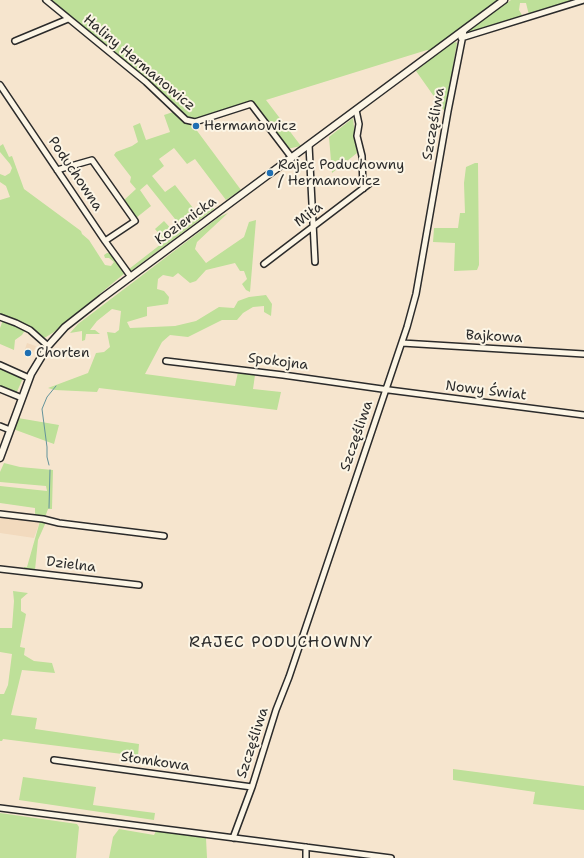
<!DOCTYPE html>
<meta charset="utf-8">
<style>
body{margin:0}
canvas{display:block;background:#f6e5ce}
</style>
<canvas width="584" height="858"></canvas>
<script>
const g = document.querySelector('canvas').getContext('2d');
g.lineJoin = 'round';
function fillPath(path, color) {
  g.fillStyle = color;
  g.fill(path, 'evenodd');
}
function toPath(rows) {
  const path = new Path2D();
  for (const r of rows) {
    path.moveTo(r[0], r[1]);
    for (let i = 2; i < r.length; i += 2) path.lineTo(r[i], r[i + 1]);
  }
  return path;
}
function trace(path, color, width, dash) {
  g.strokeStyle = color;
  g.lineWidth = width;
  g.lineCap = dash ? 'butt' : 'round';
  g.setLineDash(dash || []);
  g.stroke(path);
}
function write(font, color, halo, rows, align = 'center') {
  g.font = font + ' "Shantell Sans",sans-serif';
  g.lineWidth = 4;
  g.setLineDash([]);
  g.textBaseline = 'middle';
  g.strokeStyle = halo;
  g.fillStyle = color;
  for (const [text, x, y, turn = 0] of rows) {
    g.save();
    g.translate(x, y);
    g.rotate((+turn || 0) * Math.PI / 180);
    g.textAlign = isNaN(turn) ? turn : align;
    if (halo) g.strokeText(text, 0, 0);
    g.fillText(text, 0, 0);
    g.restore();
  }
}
fillPath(toPath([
 [27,343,36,346,31,357,23,355],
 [0,516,40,521,34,538,0,533]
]), '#f2dabe');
fillPath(toPath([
 [47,0,498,0,430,51,427,50,266,100,301,146,287,149,251,105,192,124,241,190,226,200,195,159,187,164,174,148,159,159,164,166,152,176,165,192,175,185,197,213,211,203,214,209,131,271,129,269,165,241,155,229,164,221,176,234,183,229,147,184,140,190,151,206,136,218,123,201,136,189,130,182,131,177,114,155,116,152,132,146,138,142,133,126,140,123,146,140,170,132,164,115,173,112,175,109],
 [511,0,579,0,529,15,526,3,520,3,519,10,522,15,518,18,463,37,463,34],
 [456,42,457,43,445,112,416,71,450,44],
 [353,118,357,153,332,173,329,137],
 [3,144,9,157,12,156,24,189,81,231,82,234,89,240,105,265,111,266,114,262,109,258,105,258,104,255,107,253,112,253,125,273,54,332,46,337,41,339,27,327,22,335,15,340,14,350,0,344,0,328,4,317,0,315,0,200,10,197,6,186,0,182,0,174,5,176,10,173,12,168,10,164,0,152,0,146],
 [475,163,478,163,479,265,477,270,454,271,455,243,433,242,434,228,458,228,460,213,465,213,464,183,466,167],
 [228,213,197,242,195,249,206,263,244,237,249,222,256,220,250,292,246,290,242,284,247,279,244,271,240,271,235,263,206,270,196,281,190,283,178,273,173,277,163,275,158,279,157,289,164,291,169,297,168,304,147,307,147,316,127,322,130,328,175,326,196,321,219,307,234,308,238,301,249,297,266,295,272,304,271,316,264,312,264,306,253,307,243,313,237,320,222,320,188,337,170,335,162,342,145,374,235,386,238,372,255,375,253,389,281,392,277,410,99,388,97,392,55,390,48,388,88,373,96,353,104,352,110,347,107,332,115,333,119,330,121,311,112,309,97,321,90,330,95,330,100,334,86,334,85,340,82,341,82,331,70,333,78,324,219,217],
 [0,367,23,378,16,394,0,387],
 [18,418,59,425,54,444,13,429],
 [4,463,20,467,53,470,52,509,48,509,45,517,35,515,35,508,0,503,0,486,47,491,46,486,0,482,0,472],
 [40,521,46,522,38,540,35,570,24,570,24,567,27,567],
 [13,591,28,593,21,599,21,611,26,614,20,647,25,648,24,655,34,661,52,663,55,673,22,670,11,715,37,718,35,729,139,744,138,756,3,739,2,741,0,741,0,694,4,694,8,685,12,654,0,652,0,628,12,628,14,601],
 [453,769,584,786,584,810,533,804,535,792,453,780],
 [23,777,96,787,93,805,155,813,154,820,19,800],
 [0,813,77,824,79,827,76,858,0,858],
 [119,829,154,835,156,831,206,838,207,858,109,858,113,837]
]), '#bee099');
trace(toPath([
 [49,465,47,457,47,447,42,409,47,397,56,386],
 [49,508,50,470]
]), '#63939b', 1);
const minor = toPath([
 [46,0,146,82,186,120,195,122,251,104,292,158],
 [461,38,584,0],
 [15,41,68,19],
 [0,85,105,241,131,277],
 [356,110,359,124,357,136,362,156,363,189],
 [309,145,315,262],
 [57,170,92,160,135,221,105,241],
 [264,264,369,184],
 [0,317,16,323,30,330,48,346],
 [402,343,584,354],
 [166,361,283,375,389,390,584,415],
 [0,365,29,378],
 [0,389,22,398],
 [0,426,10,430],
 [0,514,43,519,59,523,164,536],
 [0,569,139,585],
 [54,760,252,787],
 [0,808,391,858],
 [233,838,252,787,276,710,289,677,407,327,416,294,448,111,464,30],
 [306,858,306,847]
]);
const major = toPath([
 [0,458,31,374,48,346,65,327,102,298,504,0]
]);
trace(minor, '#2b2b2b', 8);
trace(major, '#2b2b2b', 9);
trace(minor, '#fcf5e5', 5);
trace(major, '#fcf5e5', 6);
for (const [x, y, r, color] of [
 [196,126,4,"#1f6fb2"],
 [270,173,4,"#1f6fb2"],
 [28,353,4,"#1f6fb2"]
]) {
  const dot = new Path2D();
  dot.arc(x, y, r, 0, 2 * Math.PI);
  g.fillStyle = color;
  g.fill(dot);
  trace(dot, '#fcf5e5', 1.5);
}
write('14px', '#2b2b2b', '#fcf5e5', [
 ["Haliny Hermanowicz",139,63,40],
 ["Szczęśliwa",434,124,-80],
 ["Poduchowna",75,174,56],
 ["Miła",309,215,-37],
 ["Kozienicka",186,221,-36],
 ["Bajkowa",494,337,3],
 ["Spokojna",278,362,7],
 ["Nowy Świat",486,391,7],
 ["Szczęśliwa",357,436,-71],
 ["Dzielna",71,565,7],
 ["Szczęśliwa",253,743,-72],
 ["Słomkowa",155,762,8]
]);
write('14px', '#2b2b2b', '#fcf5e5', [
 ["Hermanowicz",204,126],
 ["Rajec Poduchowny",278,165],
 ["/ Hermanowicz",278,181],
 ["Chorten",36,353]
], 'left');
g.letterSpacing = '1px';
write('16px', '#2b2b2b', '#fcf5e5', [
 ["RAJEC PODUCHOWNY",281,643]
]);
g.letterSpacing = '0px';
</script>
